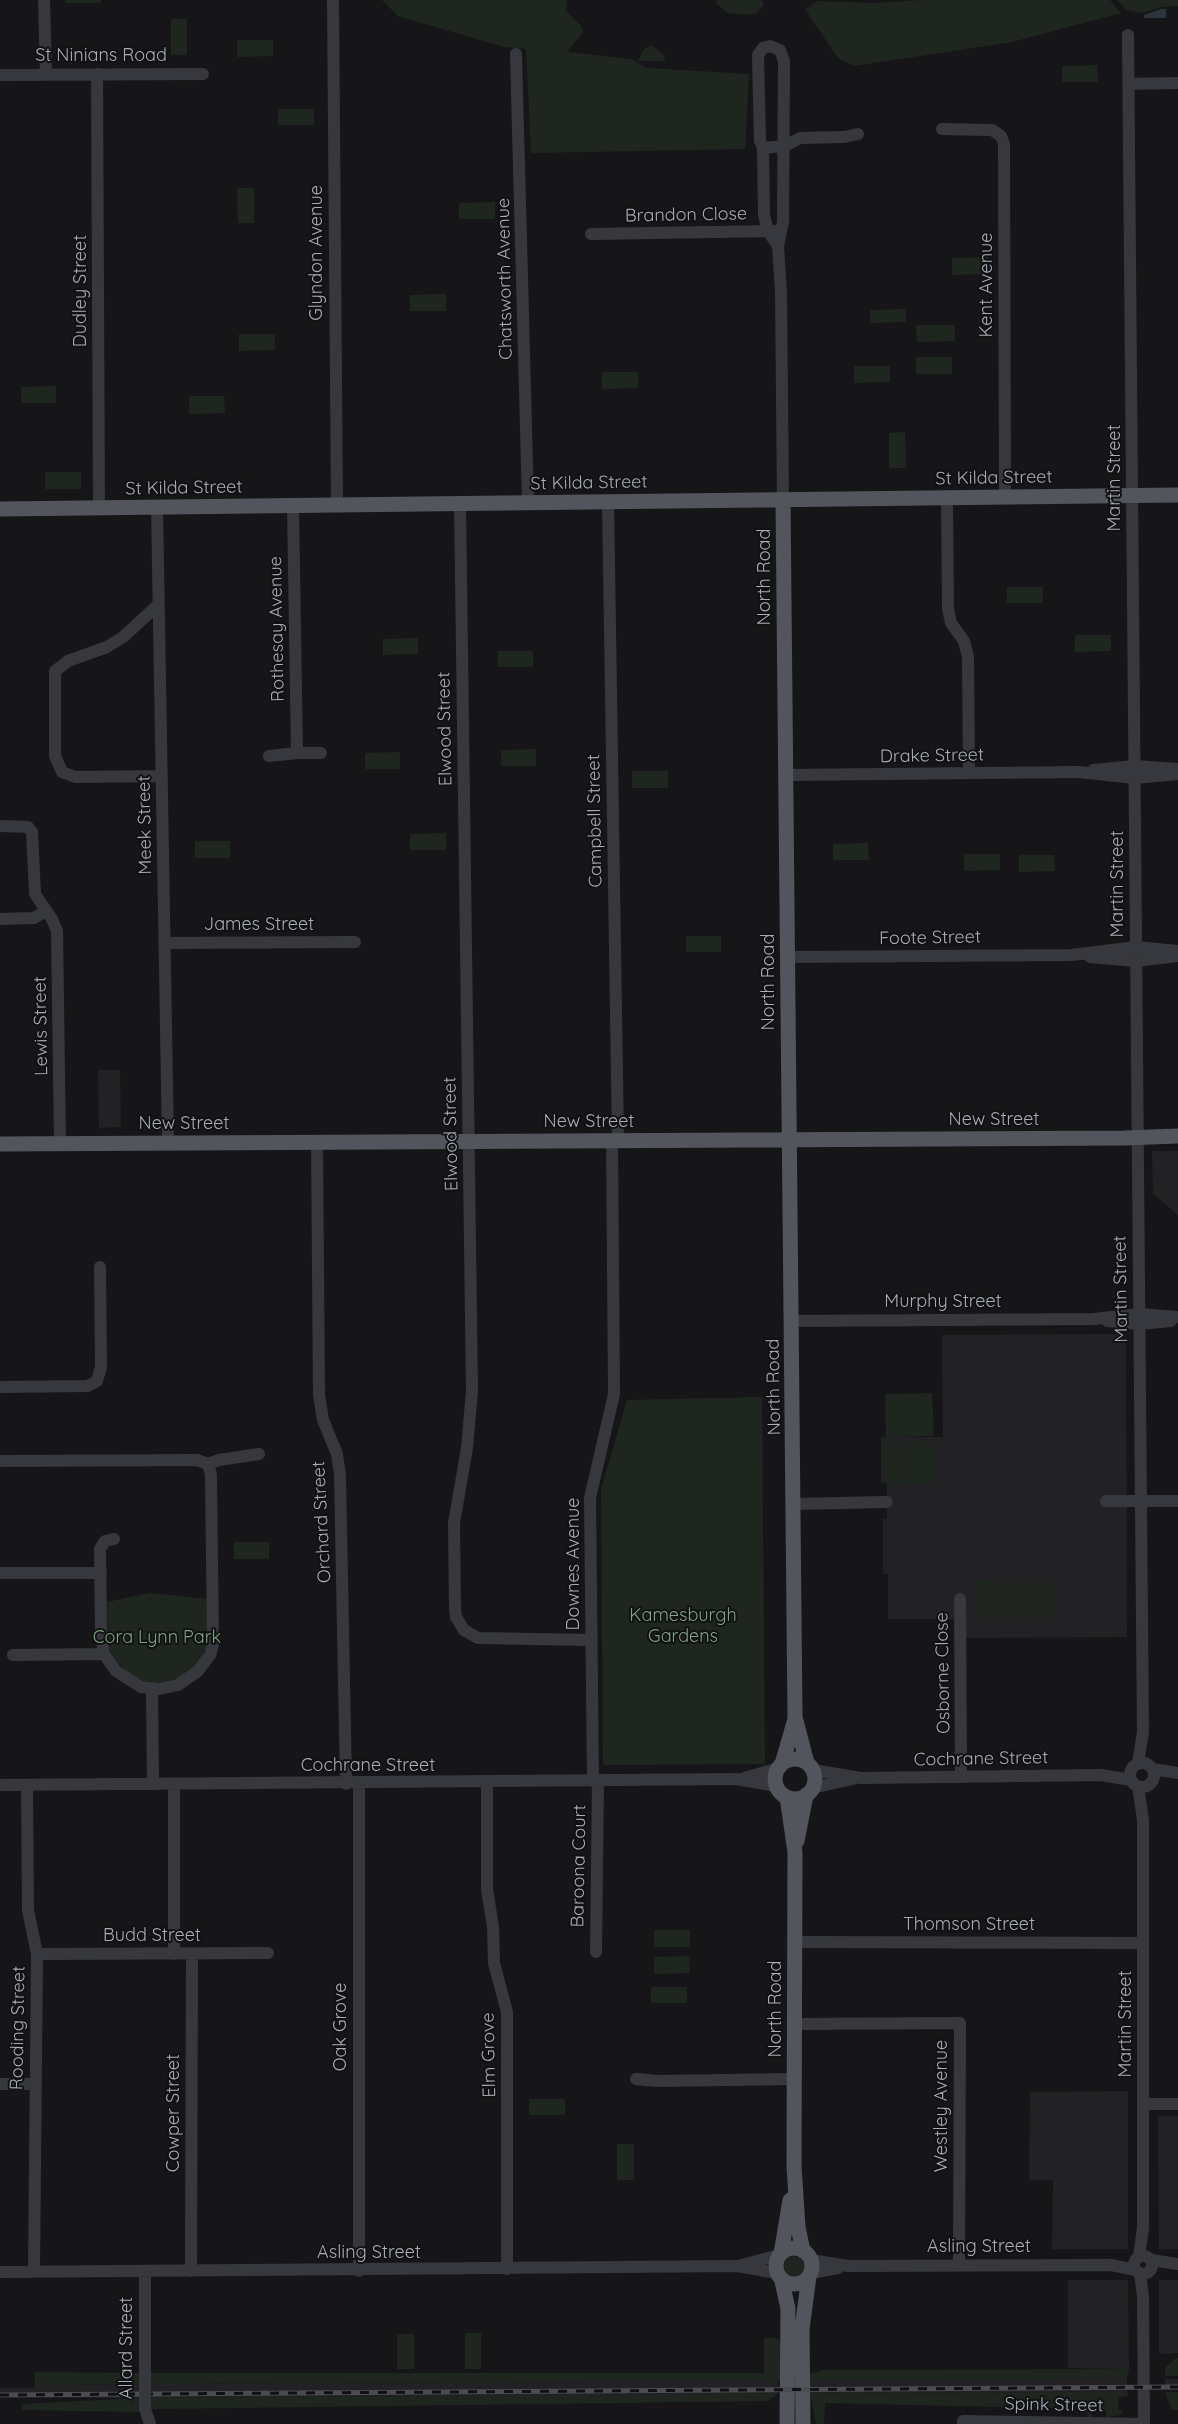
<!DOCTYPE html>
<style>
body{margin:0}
canvas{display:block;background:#161618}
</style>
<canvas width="1178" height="2424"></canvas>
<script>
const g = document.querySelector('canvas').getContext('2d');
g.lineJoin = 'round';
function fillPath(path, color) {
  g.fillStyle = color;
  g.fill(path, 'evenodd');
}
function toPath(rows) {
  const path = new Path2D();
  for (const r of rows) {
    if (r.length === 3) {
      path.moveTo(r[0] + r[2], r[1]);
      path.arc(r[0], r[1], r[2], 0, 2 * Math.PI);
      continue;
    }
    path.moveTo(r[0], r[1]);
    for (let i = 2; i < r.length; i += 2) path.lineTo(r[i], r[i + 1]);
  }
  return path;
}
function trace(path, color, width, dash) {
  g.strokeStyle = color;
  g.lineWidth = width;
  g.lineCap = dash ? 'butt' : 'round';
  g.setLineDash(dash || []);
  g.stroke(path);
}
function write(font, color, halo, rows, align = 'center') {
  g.font = font + ' Quicksand,sans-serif';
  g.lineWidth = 4;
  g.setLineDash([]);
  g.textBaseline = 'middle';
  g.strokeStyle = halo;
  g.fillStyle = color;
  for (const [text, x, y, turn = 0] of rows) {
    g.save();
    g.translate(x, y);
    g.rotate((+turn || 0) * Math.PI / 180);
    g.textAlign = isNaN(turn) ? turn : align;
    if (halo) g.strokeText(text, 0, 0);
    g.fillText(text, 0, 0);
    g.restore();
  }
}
fillPath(toPath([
 [98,1070,120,1070,121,1127,99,1128],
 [1152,1151,1178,1151,1178,1215,1153,1194],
 [1126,1334,1127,1637,966,1638,966,1619,888,1619,888,1574,883,1574,883,1519,887,1519,887,1483,881,1482,881,1437,943,1437,942,1335],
 [1128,2091,1128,2249,1052,2249,1053,2180,1029,2180,1030,2092],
 [1158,2116,1178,2116,1178,2249,1159,2249],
 [1068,2280,1128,2280,1129,2369,1068,2368],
 [1159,2280,1178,2280,1178,2353,1159,2354],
 [951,2378,1127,2378,1127,2391,899,2394,810,2392,810,2380],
 [1165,2379,1178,2379,1178,2389,1165,2389],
 [778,2380,778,2393,747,2394,151,2398,150,2384],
 [139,2384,140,2398,0,2397,0,2388,35,2388,35,2385]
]), '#222225');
fillPath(toPath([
 [65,0,101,0,101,3,65,3],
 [382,0,567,0,566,11,582,27,583,32,567,52,631,59,647,68,749,74,745,149,531,153,526,49,504,47,398,16],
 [717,0,762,0,764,4,757,13,748,15,727,13,716,3],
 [921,0,1110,0,1121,13,1012,42,854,66,838,58,805,9,818,1,875,3],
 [1117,0,1178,0,1178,6,1161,7,1142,13,1126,10],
 [171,19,187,19,187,55,171,55],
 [237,40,273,40,273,56,237,57],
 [652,45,665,56,664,61,638,61,644,49],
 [1097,65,1098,82,1062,82,1062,66],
 [278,109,314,109,314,125,278,125],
 [237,188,254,188,254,223,238,223],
 [495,202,495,219,459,219,459,203],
 [988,257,988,274,952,275,952,258],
 [446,294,446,311,410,311,410,295],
 [906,309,906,322,870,323,870,310],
 [916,325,955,325,955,341,917,342],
 [239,334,275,334,275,350,239,351],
 [916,357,952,357,952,374,916,374],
 [854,366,890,366,890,382,854,383],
 [602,372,638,372,638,388,602,389],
 [56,386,56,403,21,403,21,387],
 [189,396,224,396,225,413,189,414],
 [905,432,906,468,889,468,889,433],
 [45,472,81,472,81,489,45,489],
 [1007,587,1043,587,1043,603,1007,603],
 [1075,635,1111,635,1111,651,1075,652],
 [418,638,418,654,383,655,383,639],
 [498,651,533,651,533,667,498,667],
 [536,749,536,766,501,766,501,750],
 [400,752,400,769,365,769,365,753],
 [632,771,668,771,668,788,632,788],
 [446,833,446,850,410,850,410,834],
 [195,841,230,841,230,858,195,858],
 [868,843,869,860,833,860,833,844],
 [964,854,1000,854,1000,870,964,871],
 [1019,855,1054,855,1055,871,1019,872],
 [686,936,721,936,721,952,686,952],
 [932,1393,934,1436,886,1437,885,1394],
 [762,1397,765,1764,603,1765,601,1489,627,1400],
 [907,1442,908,1484,885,1484,884,1443],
 [911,1442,934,1442,934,1484,911,1484],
 [234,1542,269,1542,269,1559,234,1559],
 [977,1581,993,1581,993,1617,977,1617],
 [996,1581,1013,1581,1013,1617,996,1617],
 [1016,1581,1032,1582,1032,1617,1016,1617],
 [1035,1581,1052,1581,1052,1617,1035,1617],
 [150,1593,207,1599,207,1644,202,1657,197,1664,179,1678,164,1683,144,1681,130,1675,113,1657,108,1643,107,1602],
 [654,1930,690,1930,690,1947,654,1947],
 [689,1956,690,1973,654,1974,654,1957],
 [651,1987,687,1987,687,2003,651,2003],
 [529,2099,565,2099,565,2115,529,2115],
 [617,2144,634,2144,634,2180,617,2180],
 [794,2266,10],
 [465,2333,481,2333,481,2369,465,2369],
 [397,2334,414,2334,414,2369,397,2369],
 [764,2338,776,2338,782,2342,782,2380,150,2384,151,2373,764,2373],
 [1178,2358,1178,2376,1165,2376,1165,2368,1175,2359],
 [1129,2369,1127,2378,810,2380,810,2374,823,2370],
 [35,2372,140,2373,139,2384,35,2385],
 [1127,2391,1128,2396,1118,2397,1118,2410,1122,2410,1122,2414,1106,2418,1106,2410,1092,2410,1092,2417,1088,2418,1087,2409,825,2403,824,2424,816,2424,810,2392,899,2394],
 [1165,2392,1178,2392,1178,2410,1172,2410],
 [778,2393,768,2401,155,2409,151,2409,151,2398],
 [140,2398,139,2412,22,2410,22,2404]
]), '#1e261f');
fillPath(toPath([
 [1161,9,1166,9,1166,18,1144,18,1144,15]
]), '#2c353c');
trace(toPath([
 [44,0,46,74],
 [333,0,337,505],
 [1128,35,1143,1732,1138,1763],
 [516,54,528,503],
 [97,74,99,508],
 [0,75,203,74],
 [1128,84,1178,83],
 [942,129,992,130,1001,136,1004,144,1005,496],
 [763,148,785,146,800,138,844,137,858,134],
 [591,234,775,231],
 [778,246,768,231,764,215,763,148,760,141,758,55,763,48,770,46,780,50,784,61,783,222,778,246,781,293,783,500],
 [947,497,948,609,951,623,964,641,968,657,969,773],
 [608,502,618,1140],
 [460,503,472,1391,467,1448,454,1523,455,1608,456,1617,464,1630,478,1638,592,1640],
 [293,506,297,753],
 [157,507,168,1142],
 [158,605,123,637,107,647,68,661,55,671,55,756,62,772,75,777,162,776],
 [269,756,297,753,321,753],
 [1093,770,1135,766,1178,769],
 [786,775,1078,772,1135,778,1178,774],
 [0,826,28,827,32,832,35,894,52,919,57,931,60,1143],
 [0,919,34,918,46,911],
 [164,943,355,942],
 [788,957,1072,955,1136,947,1178,951],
 [1090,957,1136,961,1178,956],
 [317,1142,319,1395,323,1420,337,1454,340,1475,346,1784],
 [792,1321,1094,1319,1139,1314,1178,1317],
 [1107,1321,1139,1324,1171,1321],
 [0,1387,88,1386,97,1381,101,1367,100,1267],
 [0,1461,197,1460,208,1464,211,1475,213,1645,210,1655,198,1671,178,1685,159,1689,141,1687,116,1671,104,1654,101,1634,100,1549,105,1541,114,1539],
 [208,1464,219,1460,259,1454],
 [1106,1501,1178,1501],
 [793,1504,887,1502],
 [0,1573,101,1573],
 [960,1599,961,1777],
 [13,1655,104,1654],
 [152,1689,153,1784],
 [1142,1775,12],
 [1153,1769,1178,1773],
 [813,1770,861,1778,1101,1775,1131,1780],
 [744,1778,779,1768],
 [593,1781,590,1498,614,1394,612,1140],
 [487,1783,487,1889,493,1927,494,1963,507,2012,507,2269],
 [0,1785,736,1779,777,1786],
 [27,1785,28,1910,37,1954,34,2272],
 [1138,1786,1143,1820,1143,2228,1139,2257],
 [812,1788,853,1779],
 [795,1942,1143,1943],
 [596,1952,598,1781],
 [37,1954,268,1953],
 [174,1954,174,1784],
 [795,2024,960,2023,959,2265],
 [636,2079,657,2081,794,2079],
 [0,2084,35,2084],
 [1144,2104,1178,2104],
 [1143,2265,9],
 [811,2260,848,2266,1111,2265,1136,2270],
 [1151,2260,1178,2264],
 [742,2265,779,2255],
 [191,2271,192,1954],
 [359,2271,359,1784],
 [0,2272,737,2266,777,2273],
 [145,2272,145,2371],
 [811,2273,838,2268],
 [1140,2273,1143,2297,1144,2424],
 [145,2409,150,2424],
 [963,2424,963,2421,1144,2424]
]), '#37383d', 12);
trace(toPath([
 [783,500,795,1717,807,1763],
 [0,509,1178,495],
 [0,1144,1124,1138,1178,1136],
 [795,1779,20],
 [782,1764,795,1719],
 [787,1797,795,1852,794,2166,798,2227,803,2251],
 [797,1841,806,1795],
 [794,2266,18],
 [781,2254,790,2200],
 [782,2281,788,2309,787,2424],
 [803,2424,802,2329,809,2276]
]), '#53555c', 15);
const rail = toPath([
 [0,2395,1178,2387]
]);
trace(rail, '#4a4c52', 5);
trace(rail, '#111113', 3, [9]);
trace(toPath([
 [145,2371,145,2409]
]), '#37383d', 12);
write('18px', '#a8adb8', '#111113', [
 ["St Ninians Road",101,56],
 ["Brandon Close",686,215,-1],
 ["Glyndon Avenue",317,253,-90],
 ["Chatsworth Avenue",505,279,-91],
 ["Kent Avenue",987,285,-90],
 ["Dudley Street",81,291,-90],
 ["St Kilda Street",994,478,-1],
 ["Martin Street",1115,478,-90],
 ["St Kilda Street",589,483,-1],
 ["St Kilda Street",184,488,-1],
 ["North Road",765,577,-90],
 ["Rothesay Avenue",277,629,-91],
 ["Elwood Street",445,729,-91],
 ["Drake Street",932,756,-1],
 ["Campbell Street",595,821,-91],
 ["Meek Street",145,825,-91],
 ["Martin Street",1118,884,-90],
 ["James Street",259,925],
 ["Foote Street",930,938,-1],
 ["North Road",769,982,-90],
 ["Lewis Street",41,1026,-91],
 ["New Street",994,1120],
 ["New Street",589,1122],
 ["New Street",184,1124],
 ["Elwood Street",451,1134,-91],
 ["Martin Street",1121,1289,-91],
 ["Murphy Street",943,1302],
 ["North Road",774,1387,-91],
 ["Orchard Street",322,1522,-93],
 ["Downes Avenue",574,1564,-90],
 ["Osborne Close",943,1673,-91],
 ["Cochrane Street",981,1759,-1],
 ["Cochrane Street",368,1766],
 ["Baroona Court",579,1866,-89],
 ["Thomson Street",969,1925],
 ["Budd Street",152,1936],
 ["North Road",776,2009,-90],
 ["Martin Street",1126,2024,-90],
 ["Oak Grove",341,2027,-90],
 ["Rooding Street",18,2028,-89],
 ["Elm Grove",489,2055,-91],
 ["Westley Avenue",942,2106,-90],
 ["Cowper Street",174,2113,-90],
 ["Asling Street",979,2247],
 ["Asling Street",369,2253],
 ["Allard Street",127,2348,-90],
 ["Spink Street",1054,2405,1]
]);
write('18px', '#7fa381', '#111113', [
 ["Kamesburgh",683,1616],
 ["Gardens",683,1637],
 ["Cora Lynn Park",157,1638]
]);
</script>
